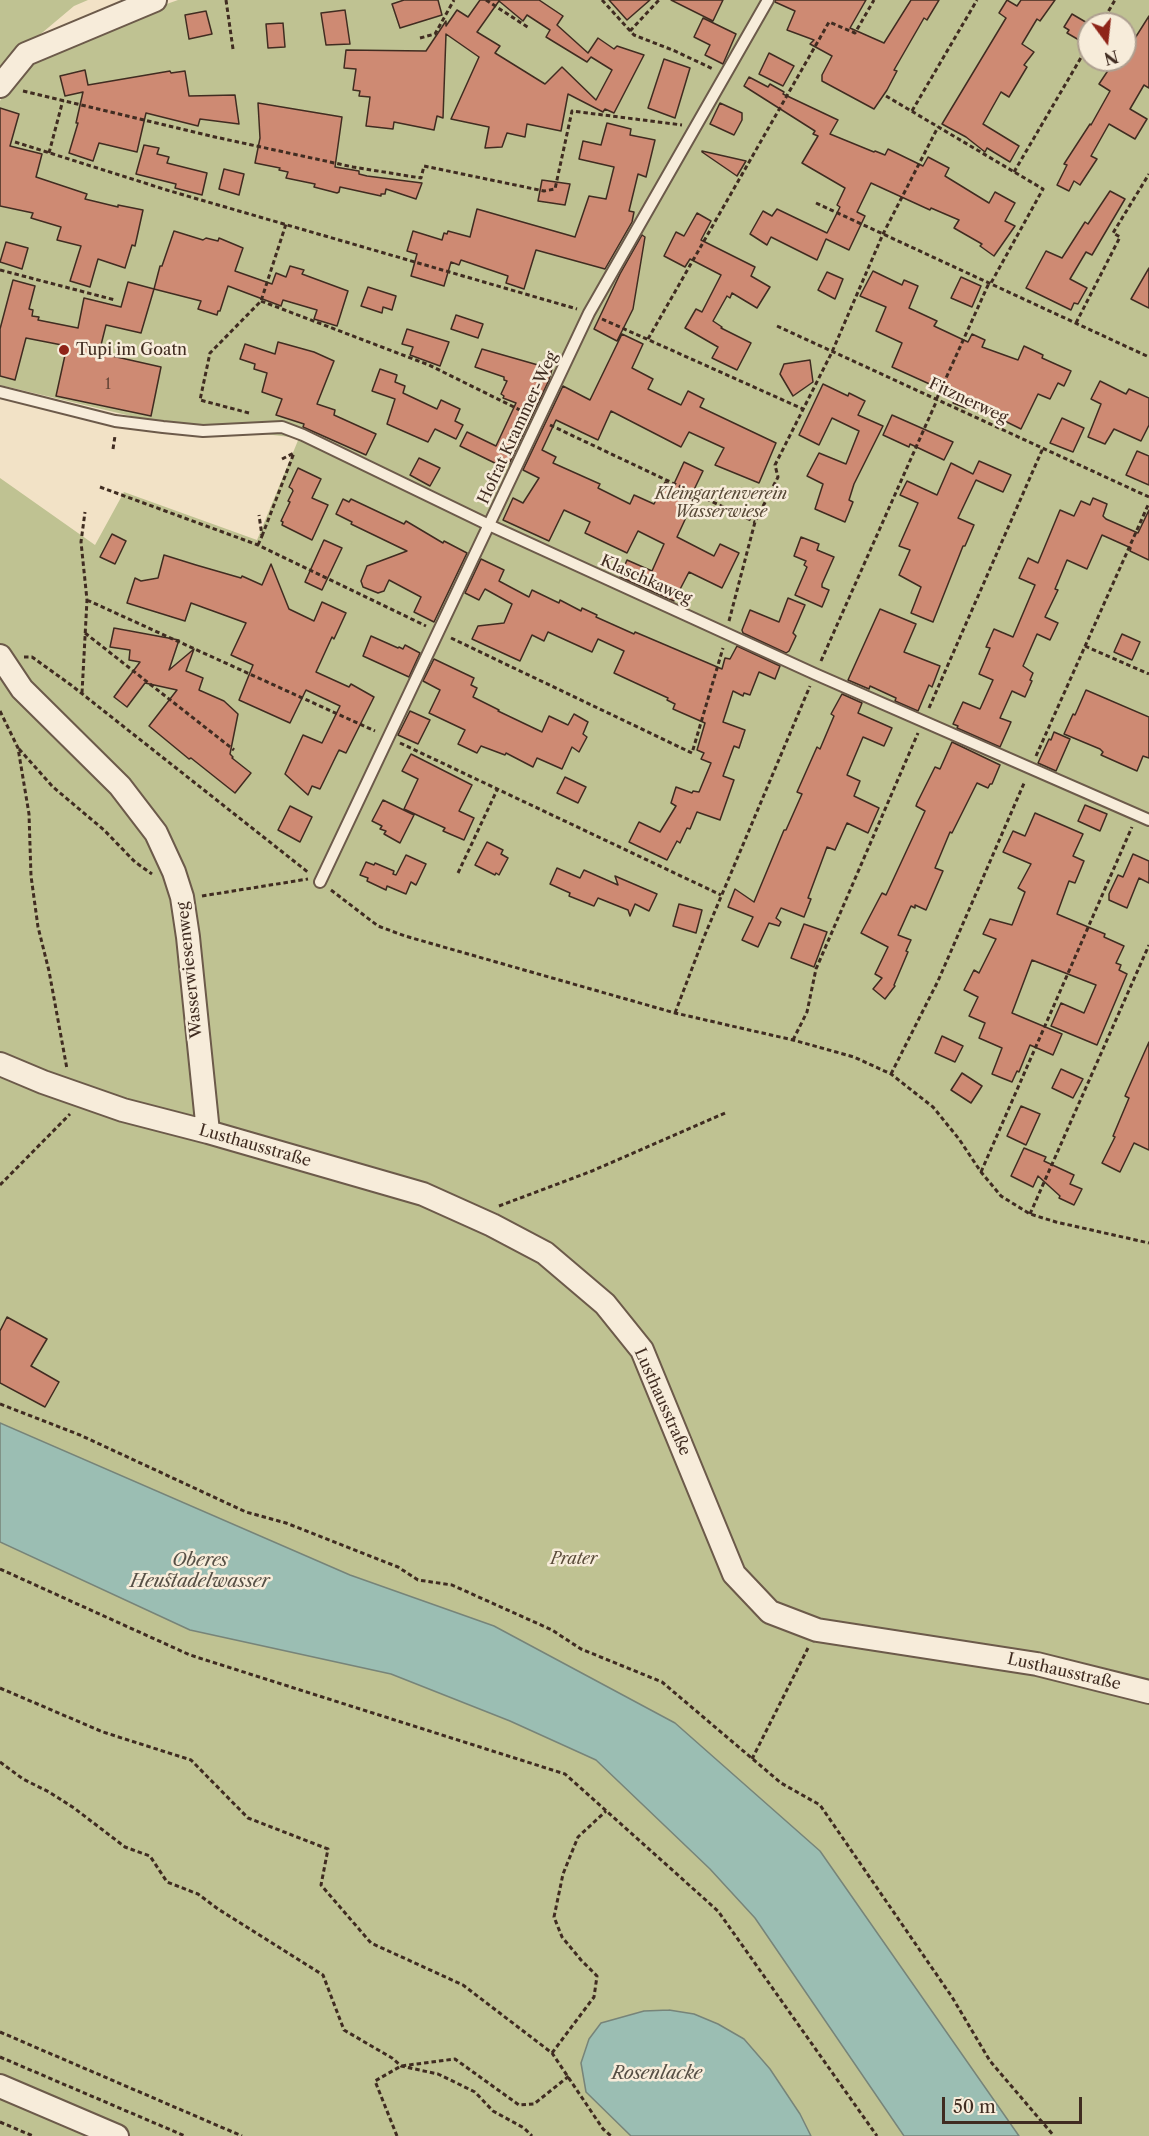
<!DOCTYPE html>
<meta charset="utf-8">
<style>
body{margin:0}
#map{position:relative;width:1149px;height:2136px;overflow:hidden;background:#f2e2c6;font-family:"Libre Caslon Text",serif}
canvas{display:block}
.north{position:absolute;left:1077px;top:12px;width:60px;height:60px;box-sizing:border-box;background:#f7ecda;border:2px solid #ae9f90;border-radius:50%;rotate:165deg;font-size:16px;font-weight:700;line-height:24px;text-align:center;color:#402c21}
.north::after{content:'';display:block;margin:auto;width:21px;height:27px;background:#8f2418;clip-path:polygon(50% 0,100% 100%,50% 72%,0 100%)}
.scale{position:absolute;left:942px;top:2097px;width:140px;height:27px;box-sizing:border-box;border:3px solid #402c21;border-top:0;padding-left:8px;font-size:18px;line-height:21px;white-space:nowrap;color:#402c21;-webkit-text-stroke:4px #f7ecda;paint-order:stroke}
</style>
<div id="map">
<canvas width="1149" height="2136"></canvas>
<div class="north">N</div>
<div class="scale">50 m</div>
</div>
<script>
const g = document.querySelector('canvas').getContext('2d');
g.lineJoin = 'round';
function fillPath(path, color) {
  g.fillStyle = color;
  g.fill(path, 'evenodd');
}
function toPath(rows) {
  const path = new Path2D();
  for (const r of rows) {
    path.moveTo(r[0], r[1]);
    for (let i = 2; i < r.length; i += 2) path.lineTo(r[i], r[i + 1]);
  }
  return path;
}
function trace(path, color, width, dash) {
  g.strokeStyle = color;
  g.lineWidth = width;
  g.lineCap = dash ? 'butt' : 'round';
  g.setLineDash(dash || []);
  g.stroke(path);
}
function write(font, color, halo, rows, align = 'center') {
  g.font = font + ' "Libre Caslon Text",serif';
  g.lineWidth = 5;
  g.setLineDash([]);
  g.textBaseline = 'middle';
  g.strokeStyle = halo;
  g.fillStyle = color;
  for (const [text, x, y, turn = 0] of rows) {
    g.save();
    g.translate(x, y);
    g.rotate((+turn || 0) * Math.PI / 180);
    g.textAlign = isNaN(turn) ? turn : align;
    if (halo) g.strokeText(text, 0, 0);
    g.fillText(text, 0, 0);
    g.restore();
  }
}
fillPath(toPath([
 [0,0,88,0,74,6,30,43,0,75],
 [178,0,1149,0,1149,2136,0,2136,0,478,95,545,124,492,257,540,299,438,152,421,0,385,0,101,22,65,133,16],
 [1089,24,1125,24,1125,60,1089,60]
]), '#bfc292');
const water = toPath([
 [0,1423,350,1575,494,1626,675,1723,820,1851,1019,2136,904,2136,755,1918,710,1869,596,1760,510,1721,391,1674,190,1630,0,1542,0,1423],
 [669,2010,694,2014,718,2024,744,2039,770,2069,800,2114,811,2136,631,2136,586,2092,581,2063,589,2039,601,2023,644,2011,669,2010]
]);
fillPath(water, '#9bbeb3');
trace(water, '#778479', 1.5);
const building = toPath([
 [404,0,438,0,442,15,400,28,392,4,404,0],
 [480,0,539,0,563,16,557,25,588,53,598,38,614,49,617,46,644,55,614,113,605,109,603,112,568,94,561,131,527,124,525,137,507,133,502,147,485,148,489,127,451,119,479,57,446,34,443,118,437,116,434,130,394,122,393,129,366,126,370,97,359,96,360,91,353,90,356,69,344,68,346,50,426,51,446,21,446,26,457,10,468,17,480,0],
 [499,1,523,21,527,15,550,30,546,37,587,62,591,57,612,70,596,100,562,67,545,84,495,53,500,46,477,32,499,1],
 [609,0,650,0,627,20,609,0],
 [671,0,723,0,713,21,671,0],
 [775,0,866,0,850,28,884,43,911,0,939,0,927,20,924,18,894,70,897,71,887,90,874,109,822,81,822,75,832,56,810,44,814,40,787,30,795,11,775,2,775,0],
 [1007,0,1017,6,1021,0,1055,0,1040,21,1037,19,1022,44,1034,52,1024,65,1027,67,1009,97,1001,92,983,124,1019,146,1010,162,987,148,985,152,966,137,942,124,1006,18,999,13,1007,0],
 [345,10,350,44,326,45,321,13,345,10],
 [206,11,212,34,189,39,185,15,206,11],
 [1072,14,1089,24,1079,40,1067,33,1069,30,1064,27,1072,14],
 [1149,16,1149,88,1144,85,1130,109,1147,119,1135,139,1109,124,1091,156,1097,159,1080,185,1074,181,1069,191,1057,185,1067,165,1064,164,1090,124,1091,125,1110,91,1099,84,1111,66,1116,69,1121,60,1125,60,1125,54,1149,16],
 [703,18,736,34,723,64,705,55,710,45,694,37,703,18],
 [283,23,285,47,268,48,266,24,283,23],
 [769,53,794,66,783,86,759,74,769,53],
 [664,59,690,68,675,118,648,108,664,59],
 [85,70,88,85,170,71,171,73,185,71,189,96,235,95,239,124,200,119,198,126,146,113,137,152,99,143,93,161,69,153,78,123,76,123,83,92,65,96,60,76,85,70],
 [749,77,768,87,770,84,784,92,783,94,838,120,830,134,874,152,875,151,885,155,888,149,923,166,928,157,949,168,945,176,989,203,995,192,1015,203,1005,221,1015,226,994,256,980,246,982,244,954,228,959,220,931,208,930,210,871,183,857,212,865,216,849,250,826,239,817,260,771,237,767,245,750,234,763,211,772,216,777,209,827,233,840,207,837,205,845,188,802,163,818,136,813,134,815,131,744,86,749,77],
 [258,103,342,117,335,167,359,171,359,174,367,176,422,183,416,199,386,189,385,194,381,194,381,196,340,187,339,192,337,193,314,187,315,184,286,178,288,172,279,170,280,168,255,163,260,138,258,103],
 [720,103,742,113,742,120,734,135,710,124,720,103],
 [0,108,19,114,10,146,42,154,36,177,87,194,85,199,118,207,118,205,143,210,135,246,132,245,125,268,98,259,90,287,70,281,81,246,57,240,61,227,31,218,33,213,0,206,0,108],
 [607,123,631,129,630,135,655,140,646,177,638,174,629,211,634,212,632,222,605,269,536,250,524,289,506,283,508,276,461,260,459,265,451,262,444,286,411,276,417,254,407,251,413,231,442,240,444,233,447,234,448,231,470,237,477,209,575,237,589,196,606,199,614,167,579,159,583,141,601,145,607,123],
 [144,145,159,148,157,154,169,157,167,163,207,173,202,195,175,188,176,184,136,174,144,145],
 [702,151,746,161,737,176,702,152,702,151],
 [224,169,244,174,239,195,219,189,224,169],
 [542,180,570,184,565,205,538,201,542,180],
 [1110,191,1125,199,1092,255,1086,252,1070,279,1087,288,1078,304,1074,303,1071,310,1026,288,1046,251,1062,258,1085,222,1088,224,1110,191],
 [697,213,711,221,701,240,755,267,751,276,770,287,757,308,732,293,730,298,727,296,713,321,722,327,721,328,751,343,737,370,712,358,718,347,685,328,696,309,702,312,721,275,690,259,685,267,664,256,676,232,684,236,697,213],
 [174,231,203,240,206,238,218,241,219,238,243,248,235,271,272,284,276,273,286,277,290,266,304,270,302,274,348,291,337,326,314,319,317,310,283,300,281,306,228,286,220,311,218,311,217,315,198,309,201,301,154,289,160,266,162,266,174,231],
 [642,235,645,237,633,309,617,341,594,329,620,274,642,235],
 [6,242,28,248,22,269,0,262,6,242],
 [1149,268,1149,308,1131,299,1149,268],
 [873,271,902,285,904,280,918,286,909,308,937,321,934,326,968,342,972,334,985,340,982,347,1018,360,1024,346,1043,355,1042,358,1071,371,1064,386,1058,383,1050,399,1038,394,1021,429,968,403,966,408,953,403,956,396,892,367,902,343,876,331,886,307,860,296,873,271],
 [827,272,843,279,835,299,818,290,827,272],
 [961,277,981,286,972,307,951,298,961,277],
 [13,280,35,286,29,309,33,310,32,316,39,317,38,320,78,328,84,298,121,307,128,282,154,289,141,333,106,325,99,353,161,367,151,416,56,396,67,346,26,338,15,380,0,376,0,329,13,280],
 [368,287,396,296,392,310,383,307,382,313,361,306,368,287],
 [456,315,483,324,478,338,451,329,456,315],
 [407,329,449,342,440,366,410,355,413,347,402,344,407,329],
 [622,334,643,344,632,368,653,379,648,389,681,405,688,391,704,399,700,407,776,443,759,483,715,465,724,448,689,432,681,447,611,411,598,440,556,420,542,450,556,457,553,463,600,484,598,488,630,504,634,495,654,504,665,482,673,486,684,462,703,471,691,496,695,498,677,537,714,556,720,544,739,553,722,588,689,572,674,601,620,577,627,560,652,571,664,544,638,531,627,553,585,533,590,522,564,510,549,541,503,520,513,498,523,503,539,478,523,470,563,386,590,400,622,334],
 [278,342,314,352,334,361,317,404,335,410,334,415,376,434,366,455,303,427,304,424,276,415,282,399,262,392,267,373,254,369,255,364,240,359,245,344,275,354,278,342],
 [482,349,552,369,549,380,509,464,505,462,503,467,460,446,467,432,496,446,516,403,503,398,504,396,501,394,507,381,504,380,504,377,475,367,482,349],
 [810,360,813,382,793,396,780,374,784,364,810,360],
 [380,369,397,375,395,382,405,386,403,393,437,409,441,400,460,409,455,421,463,425,456,439,435,429,428,442,387,424,395,399,372,391,380,369],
 [1100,381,1126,394,1129,389,1149,398,1149,425,1141,441,1114,429,1105,444,1088,437,1101,404,1091,399,1100,381],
 [823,384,848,396,849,393,865,401,858,415,883,426,854,484,849,500,853,502,845,522,815,509,823,484,807,476,819,453,846,464,859,431,832,418,819,445,799,435,823,384],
 [892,415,953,442,944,460,910,444,909,447,883,435,892,415],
 [1062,418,1084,428,1073,452,1050,443,1062,418],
 [1137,451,1149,456,1149,485,1126,475,1137,451],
 [419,458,440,468,430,486,410,475,419,458],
 [979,461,1011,475,1003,492,976,480,958,518,974,525,965,546,963,546,933,622,911,613,921,587,899,575,910,550,899,546,918,503,900,495,907,481,937,495,951,463,973,474,979,461],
 [298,468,321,479,312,498,328,505,312,540,282,525,283,522,281,521,290,502,288,501,293,491,292,489,289,487,298,468],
 [1093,498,1107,504,1103,516,1106,519,1138,533,1149,510,1149,560,1130,551,1131,548,1102,535,1087,569,1067,560,1055,589,1058,590,1045,617,1058,623,1050,640,1037,634,1023,666,1033,673,1030,680,1032,681,1025,697,1012,691,1000,718,1011,722,1000,747,957,728,958,726,953,724,963,702,980,709,993,680,979,674,990,648,986,647,994,629,1013,637,1035,585,1019,578,1028,558,1038,563,1060,510,1074,516,1081,501,1090,505,1093,498],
 [343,499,349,502,351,499,404,524,406,521,443,543,444,541,467,553,434,622,414,612,421,597,389,580,384,591,378,593,363,587,361,581,367,566,407,551,351,524,352,522,336,514,343,499],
 [112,534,126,541,115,564,100,557,112,534],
 [801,537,819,544,817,550,834,557,822,584,822,587,829,590,822,607,795,595,807,567,804,565,806,561,794,556,801,537],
 [324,540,342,548,322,590,305,582,324,540],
 [164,555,196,565,241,578,242,576,262,585,271,564,289,609,314,621,322,602,346,613,334,639,332,637,316,672,349,687,351,684,374,697,346,753,339,750,320,789,312,786,308,795,285,774,303,735,322,743,340,706,306,690,290,723,239,700,253,665,231,655,246,623,191,603,185,621,127,603,135,578,141,581,158,578,164,555],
 [481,559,504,570,499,581,529,597,532,590,559,603,560,600,581,611,582,608,597,615,596,617,634,634,635,632,722,669,725,658,730,659,737,646,780,666,775,679,759,672,750,695,744,693,743,696,733,691,723,722,745,730,739,748,734,746,723,776,734,780,720,820,697,812,690,829,687,828,680,843,677,841,667,860,629,842,639,822,660,832,676,806,671,803,676,787,692,793,693,791,699,792,711,763,701,759,704,753,697,750,705,723,673,709,675,704,667,700,668,698,614,673,624,651,598,639,592,652,548,632,544,641,532,635,520,661,472,639,478,626,504,623,512,604,485,589,479,600,465,593,481,559],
 [788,598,805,605,793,633,796,636,789,651,786,653,743,633,742,630,750,610,779,622,788,598],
 [880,609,916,624,904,652,940,666,932,687,929,685,918,711,895,701,896,698,870,686,869,689,848,680,880,609],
 [114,628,179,640,169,670,194,649,186,671,203,678,199,690,224,701,238,714,230,754,233,757,232,758,251,773,235,793,191,758,189,759,149,726,177,690,145,683,127,707,114,697,140,662,129,660,130,650,110,647,114,628],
 [1122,634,1140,642,1132,660,1114,652,1122,634],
 [371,636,398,648,399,647,403,649,405,645,420,653,409,677,363,656,371,636],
 [434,659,474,678,471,685,477,688,473,697,499,710,498,711,542,732,549,716,568,725,574,714,588,722,583,734,587,737,579,752,572,747,562,769,537,758,533,767,506,753,505,755,481,746,477,753,458,744,465,730,429,713,440,690,423,681,434,659],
 [1086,690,1149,717,1149,758,1143,756,1137,771,1101,755,1103,752,1100,749,1064,734,1073,714,1075,715,1086,690],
 [842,694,862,703,858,713,892,728,884,746,863,737,847,775,860,781,854,796,879,808,868,833,847,823,835,850,827,847,808,898,811,899,804,917,781,908,776,918,781,922,779,926,769,923,758,947,742,940,753,917,728,907,735,889,754,902,784,830,786,830,802,794,797,792,817,747,820,749,834,716,831,714,842,694],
 [410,711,430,720,418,744,398,735,410,711],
 [1054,732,1070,739,1056,771,1038,763,1049,739,1051,740,1054,732],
 [952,742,1000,765,992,784,990,784,988,788,977,783,952,833,950,832,935,868,943,871,926,910,915,905,915,908,911,906,898,935,911,940,906,951,908,952,894,985,895,986,885,999,873,989,882,978,875,974,888,947,861,933,882,893,886,895,925,811,916,806,917,803,935,767,940,769,952,742],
 [411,754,472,785,459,811,474,818,464,840,443,831,445,828,404,809,418,779,402,771,411,754],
 [565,777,586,787,578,803,557,793,565,777],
 [383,800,414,815,400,843,384,834,386,831,380,829,382,826,372,821,383,800],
 [1085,805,1107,814,1100,831,1078,821,1085,805],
 [290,806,312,817,300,842,278,830,290,806],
 [1035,813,1083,834,1073,856,1084,861,1075,883,1069,881,1057,914,1105,934,1104,937,1124,946,1116,963,1121,965,1119,970,1127,974,1097,1045,1051,1026,1061,1003,1084,1013,1096,985,1032,960,1012,1013,1062,1034,1053,1055,1030,1045,1019,1072,1017,1071,1012,1082,992,1074,1002,1048,979,1038,985,1023,969,1016,978,997,964,990,974,970,979,973,996,939,983,934,990,919,1012,925,1025,892,1018,888,1031,864,1003,852,1013,831,1025,836,1035,813],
 [487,842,503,850,501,854,508,858,499,875,496,873,495,875,475,865,487,842],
 [1133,854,1149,861,1149,883,1139,878,1127,908,1109,900,1109,894,1118,875,1123,877,1133,854],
 [406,855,426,864,416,885,411,882,406,894,387,886,386,890,367,881,368,878,360,875,366,862,374,865,375,863,394,871,393,874,396,875,406,855],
 [557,868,580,878,584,870,618,885,615,876,657,894,649,911,635,904,630,916,628,910,598,898,594,906,569,896,570,893,550,884,557,868],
 [679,904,702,910,696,933,673,926,679,904],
 [804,924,827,932,814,967,791,958,804,924],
 [942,1036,963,1046,955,1062,935,1053,942,1036],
 [1149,1042,1149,1150,1134,1143,1120,1172,1102,1163,1115,1137,1113,1136,1129,1098,1125,1096,1149,1042],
 [1061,1069,1083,1079,1073,1098,1052,1088,1061,1069],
 [962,1073,982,1086,971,1103,951,1090,962,1073],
 [1021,1106,1040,1114,1026,1145,1007,1136,1021,1106],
 [1024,1148,1046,1157,1044,1161,1074,1175,1070,1184,1082,1189,1074,1205,1059,1198,1060,1196,1038,1176,1033,1187,1011,1176,1024,1148],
 [7,1317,47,1339,31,1366,59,1382,45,1407,0,1383,0,1331,7,1317]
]);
fillPath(building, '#ce8a73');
trace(building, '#402c21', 1.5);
const service = toPath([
 [0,392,115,421,163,427,203,431,282,427,303,435,489,525,815,674,1149,820],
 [320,882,589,313,768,0]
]);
const minor = toPath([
 [0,86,26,54,155,0],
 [0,656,22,689,120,786,156,833,174,872,182,897,188,937,208,1132],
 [0,1064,43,1082,123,1110,208,1132,423,1194,492,1225,545,1253,605,1304,642,1350,734,1574,770,1612,817,1630,1037,1664,1149,1692],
 [0,2086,117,2136]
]);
trace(service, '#6c5a4a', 14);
trace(minor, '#6c5a4a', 26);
trace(toPath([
 [226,0,233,49],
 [486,0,529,28],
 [602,0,634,35,675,51,713,69],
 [1101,24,1115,0],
 [630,31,659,0],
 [420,38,435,34,454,0],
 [23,91,215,137,353,167,421,178,424,166,544,191,555,189,572,111,682,125],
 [886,96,1043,189,991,283],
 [912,111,977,0],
 [15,142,170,191,577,309],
 [49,153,63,100],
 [1014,172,1089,44],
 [816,203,1149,357],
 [0,270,115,300],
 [261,301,429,365,526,413],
 [602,319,803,409],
 [1076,323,1120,237,1113,233,1149,174],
 [777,326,1149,497],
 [648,339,829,22,855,33,874,0],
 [937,398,989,283],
 [249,413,200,400,210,353,261,301,286,224],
 [550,425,755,522],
 [113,449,115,436],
 [282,459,294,453],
 [100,487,258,545,426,626],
 [262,536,294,453],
 [258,545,262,536,259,515],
 [87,600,375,731],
 [729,621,755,522,778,477,775,465,832,352,883,234,938,127],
 [85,633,234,750],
 [451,638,692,753,723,648],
 [1085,646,1149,674],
 [24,657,32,657,71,685,309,873],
 [821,661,937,400],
 [82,693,87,600,81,542,85,512],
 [929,708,1043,448],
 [0,711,18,748,29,814,31,876,38,927,49,971,67,1069],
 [400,743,721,895],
 [19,749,53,787,104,830,135,862,152,874],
 [1036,756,1149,503],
 [458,873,497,790],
 [331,890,378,926,405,936,675,1013,793,1040,854,1057,891,1074,933,1107,959,1139,981,1172,1001,1196,1030,1214,1056,1222,1149,1243],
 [202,896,308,879],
 [675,1013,704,937,810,686],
 [793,1040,807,1012,816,969,918,733],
 [891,1074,938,981,1025,781],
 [981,1172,1132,827],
 [0,1185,70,1114],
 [499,1206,592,1171,725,1113],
 [1030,1214,1149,945],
 [0,1404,80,1435,246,1512,286,1523,398,1567,418,1580,452,1585,552,1630,581,1649,662,1682,781,1783,820,1805,952,1997,990,2061,1054,2136],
 [0,1569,190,1655,565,1774,718,1911,877,2136],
 [0,1688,103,1732,191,1760,248,1818,328,1849,321,1885,371,1943,463,1985,552,2053,603,2129,611,2136],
 [752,1759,808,1648],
 [0,1762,23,1779,49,1792,74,1808,125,1847,150,1856,167,1882,198,1894,218,1909,323,1975,344,2030,392,2058,401,2066,438,2074,475,2092,493,2111,524,2128,532,2136],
 [0,2032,242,2136],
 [552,2053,594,1997,597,1976,581,1960,562,1937,554,1917,563,1874,578,1837,606,1811],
 [0,2057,185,2136],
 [0,2122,33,2136],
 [397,2136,375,2081,401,2066,455,2059,519,2105,534,2104,569,2076]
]), '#402c21', 3, [4.5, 3]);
trace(service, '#f7ecda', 10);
trace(minor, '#f7ecda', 22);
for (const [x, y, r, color] of [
 [64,350,6,"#8f2418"]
]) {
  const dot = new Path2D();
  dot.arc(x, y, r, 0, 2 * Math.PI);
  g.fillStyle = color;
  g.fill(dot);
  trace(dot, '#f7ecda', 2);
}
write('14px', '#644436', null, [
 ["1",108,385]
]);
write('16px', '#402c21', '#f7ecda', [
 ["Tupi im Goatn",76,350]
], 'left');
write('16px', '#402c21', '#f7ecda', [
 ["Fitznerweg",968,401,25],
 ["Hofrat Krammer-Weg",518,428,-65],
 ["Klaschkaweg",646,580,24],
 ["Wasserwiesenweg",190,970,-96],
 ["Lusthausstraße",255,1146,16],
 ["Lusthausstraße",662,1402,66],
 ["Lusthausstraße",1064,1672,13]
]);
write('italic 16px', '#594a38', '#f7ecda', [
 ["Kleingartenverein",721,494],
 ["Wasserwiese",721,512],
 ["Prater",574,1559]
]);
write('italic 18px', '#575046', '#f7ecda', [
 ["Oberes",200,1561],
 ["Heustadelwasser",200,1582],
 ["Rosenlacke",657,2074]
]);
</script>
